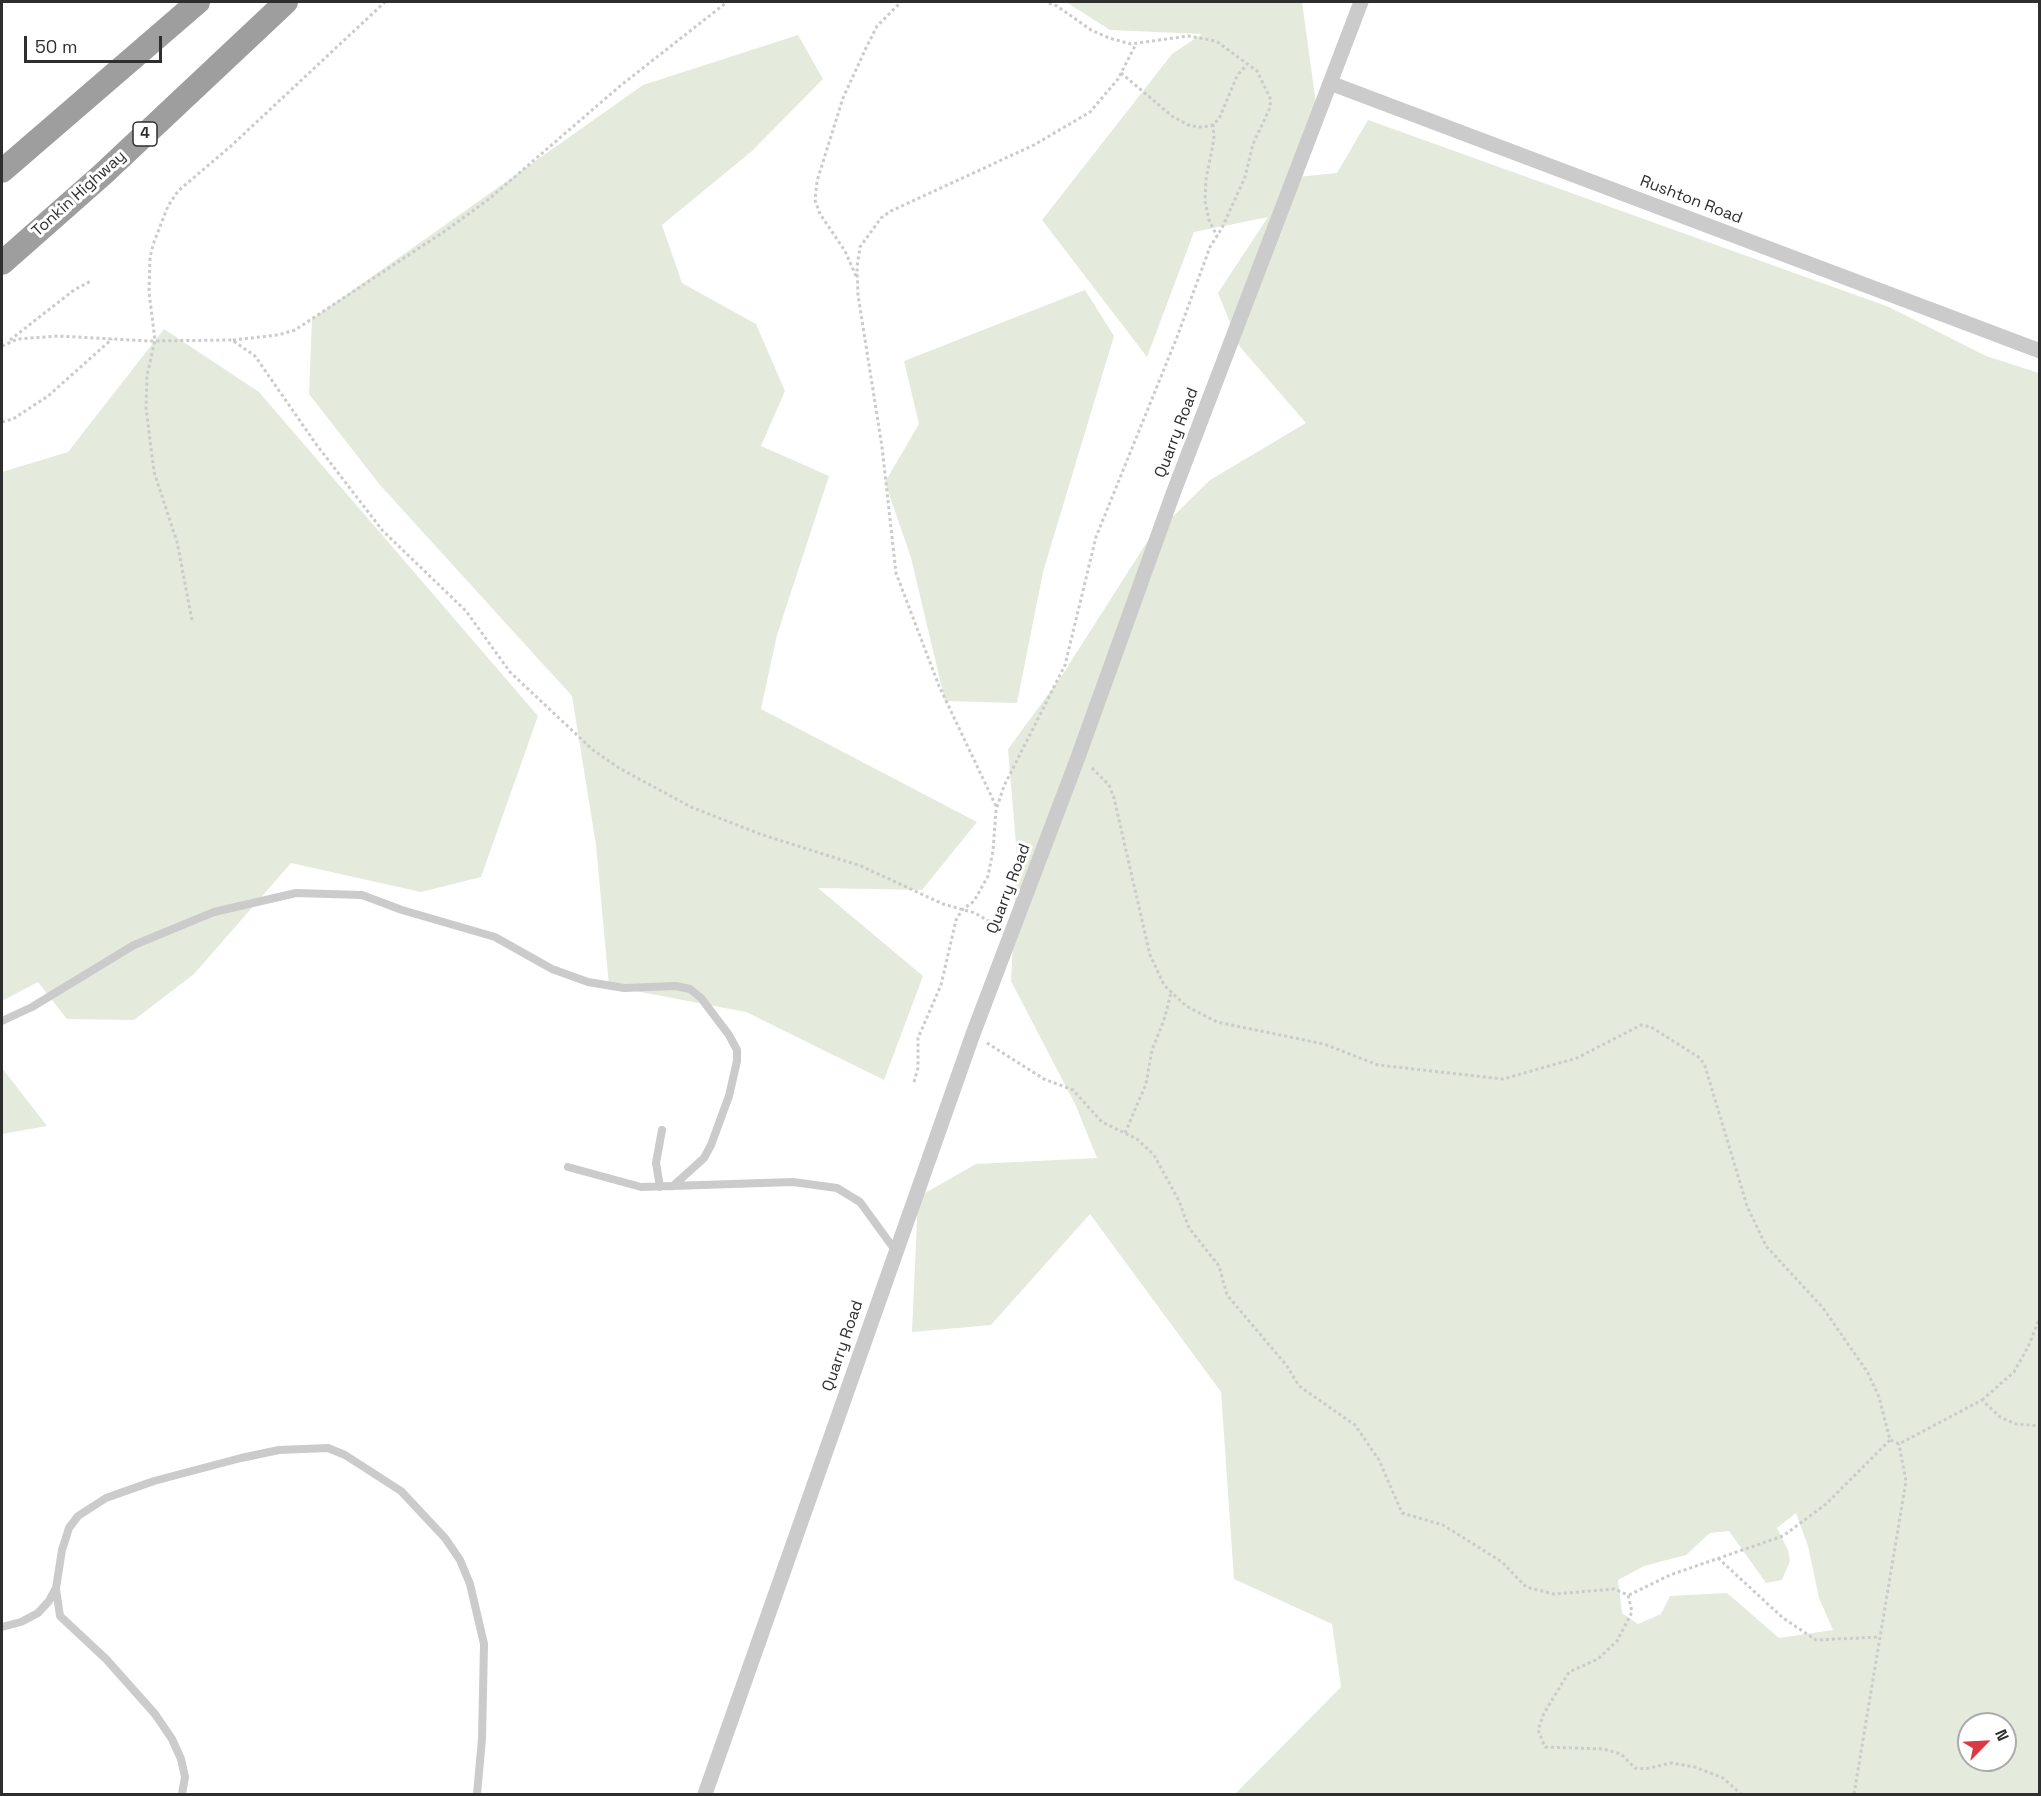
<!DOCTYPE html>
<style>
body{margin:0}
#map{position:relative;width:2041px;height:1796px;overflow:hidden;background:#fff;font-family:"Space Grotesk",sans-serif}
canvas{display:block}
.frame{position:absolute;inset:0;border:3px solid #2e2e2e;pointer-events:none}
.north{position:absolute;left:1957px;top:1712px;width:60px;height:60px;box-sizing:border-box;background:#fff;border:2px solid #ababab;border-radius:50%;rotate:66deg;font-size:16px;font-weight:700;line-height:24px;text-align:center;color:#2e2e2e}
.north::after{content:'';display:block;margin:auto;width:21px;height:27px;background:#dc3945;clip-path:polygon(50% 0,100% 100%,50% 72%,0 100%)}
.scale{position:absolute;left:24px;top:36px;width:138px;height:27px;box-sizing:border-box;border:3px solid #2e2e2e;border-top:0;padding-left:8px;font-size:18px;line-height:21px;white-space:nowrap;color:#2e2e2e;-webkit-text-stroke:4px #fff;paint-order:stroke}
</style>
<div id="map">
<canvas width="2041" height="1796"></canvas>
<div class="frame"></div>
<div class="north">N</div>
<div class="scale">50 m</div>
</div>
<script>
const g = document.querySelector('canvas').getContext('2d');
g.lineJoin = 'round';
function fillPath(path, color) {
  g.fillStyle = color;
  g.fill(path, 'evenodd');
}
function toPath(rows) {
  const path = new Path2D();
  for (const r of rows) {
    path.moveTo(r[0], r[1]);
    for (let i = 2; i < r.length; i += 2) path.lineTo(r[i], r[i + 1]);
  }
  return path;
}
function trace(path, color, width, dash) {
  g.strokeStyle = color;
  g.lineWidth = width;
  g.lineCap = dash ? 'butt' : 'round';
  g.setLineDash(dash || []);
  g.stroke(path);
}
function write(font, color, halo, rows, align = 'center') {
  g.font = font + ' "Space Grotesk",sans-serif';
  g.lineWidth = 6;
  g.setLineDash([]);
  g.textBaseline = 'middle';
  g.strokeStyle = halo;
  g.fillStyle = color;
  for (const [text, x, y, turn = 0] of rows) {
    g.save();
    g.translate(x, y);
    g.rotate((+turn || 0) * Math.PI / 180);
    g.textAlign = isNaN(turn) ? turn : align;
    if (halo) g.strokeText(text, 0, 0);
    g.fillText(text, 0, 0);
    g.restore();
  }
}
fillPath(toPath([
 [1066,2,1302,2,1317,111,1287,178,1337,173,1368,120,1889,307,1986,356,2039,373,2039,1794,1235,1794,1341,1687,1332,1624,1234,1579,1221,1392,1090,1214,991,1325,912,1332,918,1197,976,1164,1097,1158,1076,1106,1011,981,1017,857,1008,749,1061,677,1147,542,1210,480,1306,423,1240,347,1218,293,1268,217,1194,232,1147,357,1042,220,1172,54,1202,34,1110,30],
 [1796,1513,1808,1546,1819,1598,1833,1630,1779,1638,1727,1593,1670,1596,1661,1614,1638,1624,1622,1613,1618,1580,1644,1566,1686,1555,1710,1533,1729,1531,1766,1583,1782,1580,1790,1561,1788,1550,1777,1528],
 [1969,1724,2005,1724,2005,1760,1969,1760],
 [798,35,823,79,752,151,662,225,682,283,756,324,785,391,761,446,829,476,777,635,761,709,977,822,922,890,818,888,923,976,884,1080,746,1012,609,986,596,845,572,696,380,485,309,394,312,319,643,85],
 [1085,290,1114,336,1043,572,1017,703,945,701,911,558,885,482,919,424,904,361],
 [164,329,259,392,538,716,481,877,421,892,291,863,194,974,134,1020,67,1019,38,982,2,1001,2,472,68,452],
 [2,1068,47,1126,2,1134]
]), '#e4ebdc');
trace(toPath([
 [1121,73,1172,116,1188,125,1199,127,1211,126,1219,119,1237,76,1247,64],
 [1213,124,1214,139,1206,179,1205,201,1209,220,1217,236],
 [856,276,845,251,820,214,815,200,817,181,843,98,866,48,877,26,901,2],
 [10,340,74,290,91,281],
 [233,340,278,335,295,330,445,231,489,199,620,86,727,2],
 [2,346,18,339,58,336,149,341,232,340,255,356,316,444,382,530,466,611,510,672,593,750,619,768,691,807,760,834,861,866,943,904,975,913,997,926],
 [2,422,13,419,48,396,112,339],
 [192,620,177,542,154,472,146,408,147,376,155,340,149,292,150,257,154,242,168,206,178,191,231,146,385,2],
 [1092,768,1109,785,1114,798,1150,955,1164,985,1186,1006,1217,1022,1324,1044,1378,1065,1503,1079,1577,1058,1641,1025,1651,1027,1700,1058,1705,1066,1747,1206,1766,1246,1823,1308,1868,1373,1879,1397,1890,1440,1899,1444,1982,1400,2000,1417,2016,1424,2040,1426],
 [996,806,939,686,896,573,882,447,858,295,857,267,860,247,881,218,891,211,1034,145,1090,112,1118,79,1136,44],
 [987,1043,1044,1079,1073,1090,1102,1122,1137,1139,1154,1155,1179,1201,1189,1228,1219,1266,1227,1295,1287,1366,1299,1386,1355,1425,1379,1460,1402,1513,1443,1525,1502,1562,1526,1587,1554,1594,1614,1589,1628,1595,1632,1612,1617,1641,1598,1659,1569,1672,1544,1713,1538,1730,1545,1747,1603,1749,1621,1754,1635,1768,1645,1769,1671,1763,1695,1767,1723,1778,1741,1794],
 [914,1082,918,1068,918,1038,941,985,956,920,962,910,974,901,988,876,993,851,996,810,1004,786,1065,665,1096,537,1177,337,1210,247,1222,228,1245,177,1253,144,1269,110,1271,100,1257,71,1216,41,1188,36,1131,44,1109,38,1091,30,1057,6,1046,2],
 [1125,1133,1146,1084,1152,1050,1164,1020,1171,993],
 [1982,1400,2014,1372,2029,1345,2040,1317],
 [1718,1558,1783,1618,1816,1640,1880,1637],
 [1629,1595,1670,1575,1783,1536,1826,1504,1890,1440],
 [1854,1794,1906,1481,1899,1444]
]), '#cbcbcb', 3, [3, 3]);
trace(toPath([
 [2,1021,32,1007,134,945,214,912,296,893,362,895,402,910,495,937,552,969,588,982,624,988,676,986,690,989,701,998,729,1035,737,1050,737,1061,729,1096,711,1145,704,1158,673,1186],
 [568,1167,641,1187,793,1182,837,1188,860,1202,895,1250],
 [660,1187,656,1163,662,1130],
 [56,1589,60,1616,106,1659,155,1714,172,1739,181,1759,185,1777,182,1794],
 [2,1627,21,1622,38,1613,49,1601,56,1588,62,1550,69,1528,78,1516,106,1498,154,1481,241,1458,279,1450,328,1448,345,1455,401,1491,445,1538,460,1560,470,1584,484,1644,482,1739,477,1794]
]), '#cbcbcb', 8);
trace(toPath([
 [1330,83,2040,351],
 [705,1794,973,1034,1077,760,1174,491,1361,2]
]), '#cbcbcb', 15);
trace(toPath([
 [2,171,198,2],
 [2,263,103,174,286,2]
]), '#9e9e9e', 24);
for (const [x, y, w] of [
 [145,134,24]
]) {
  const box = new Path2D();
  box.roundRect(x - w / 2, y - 12, w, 24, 4.5);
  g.fillStyle = '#fff';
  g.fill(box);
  trace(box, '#2e2e2e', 1.5);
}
write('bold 15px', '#2e2e2e', null, [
 ["4",145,134]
]);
write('16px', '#2e2e2e', '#fff', [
 ["Tonkin Highway",79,194,-42],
 ["Rushton Road",1691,200,21],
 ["Quarry Road",1177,433,-69],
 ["Quarry Road",1009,889,-69],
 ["Quarry Road",843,1346,-71]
]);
</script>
